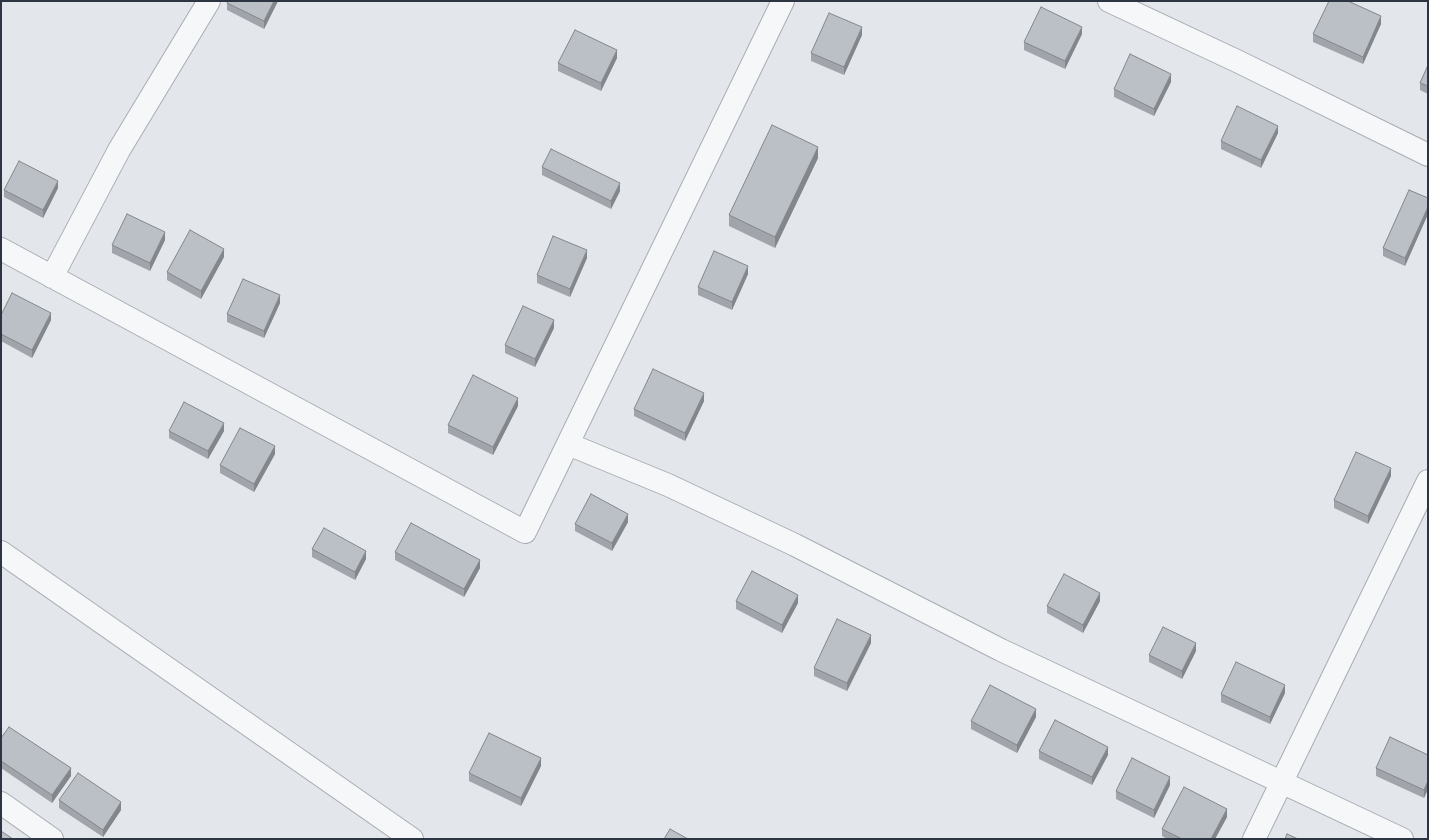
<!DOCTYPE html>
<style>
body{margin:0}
#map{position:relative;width:1429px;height:840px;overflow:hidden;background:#e3e6ea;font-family:"Asap Condensed",sans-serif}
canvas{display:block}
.frame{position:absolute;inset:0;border:2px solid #2c3541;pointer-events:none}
</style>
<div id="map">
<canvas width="1429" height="840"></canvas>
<div class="frame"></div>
</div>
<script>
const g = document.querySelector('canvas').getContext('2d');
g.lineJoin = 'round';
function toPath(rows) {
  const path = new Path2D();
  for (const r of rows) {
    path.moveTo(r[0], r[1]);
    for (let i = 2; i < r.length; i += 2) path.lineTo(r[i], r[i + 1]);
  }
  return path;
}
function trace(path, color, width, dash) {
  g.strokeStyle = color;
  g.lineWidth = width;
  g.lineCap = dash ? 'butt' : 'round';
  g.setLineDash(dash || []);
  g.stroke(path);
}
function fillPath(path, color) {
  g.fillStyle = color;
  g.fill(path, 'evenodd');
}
const minor = toPath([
 [1109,1,1239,62,1428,155],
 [1,249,525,532,783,1],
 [52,277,119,150,209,1],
 [568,444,668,485,795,545,1001,650,1402,839],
 [1,552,412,839],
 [1,803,52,839],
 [1254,839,1428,481]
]);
trace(minor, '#a8adb4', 24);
trace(minor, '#f6f7f9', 22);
fillPath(toPath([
 [278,1,264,29,227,10,227,3],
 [1381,24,1363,64,1313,42,1313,34],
 [1082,34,1065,69,1024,50,1024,42],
 [862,35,844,75,811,61,811,53],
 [617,58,601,91,558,71,558,63],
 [1428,65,1428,94,1420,90,1420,83],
 [1171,82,1154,116,1114,97,1114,89],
 [1278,133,1261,168,1221,149,1221,141],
 [818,158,775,248,729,226,729,215],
 [542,167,620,191,611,209,542,175],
 [58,188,43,218,4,197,4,190],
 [1428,198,1428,214,1405,266,1383,256,1383,248],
 [165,240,150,271,112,253,112,245],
 [224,257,201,299,167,280,167,272],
 [587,258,570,297,537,283,537,275],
 [748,274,732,310,698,295,698,287],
 [280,303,264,338,227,322,227,314],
 [1,315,51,320,32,358,1,341],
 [554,328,535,367,505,353,505,345],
 [704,401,685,441,634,416,634,409],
 [518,406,493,455,448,433,448,425],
 [169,431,224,431,208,459,169,438],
 [275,454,254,492,220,473,220,465],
 [1391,476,1368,524,1334,508,1334,500],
 [628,522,612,551,575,531,575,524],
 [312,549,366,559,355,580,312,557],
 [395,552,480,568,464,597,395,560],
 [736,601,798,603,782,633,736,609],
 [1100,601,1083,633,1047,613,1047,606],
 [871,643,847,691,814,676,814,668],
 [1196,651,1182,679,1149,662,1149,655],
 [1285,693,1270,724,1221,702,1221,694],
 [1036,717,1017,753,971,729,971,721],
 [1,738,71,776,52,803,1,768],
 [1039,751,1108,755,1092,785,1039,759],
 [1428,755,1428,789,1424,798,1376,776,1376,768],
 [541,766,521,806,469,781,469,773],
 [1170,785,1154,818,1116,799,1116,791],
 [59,800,121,810,103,837,59,808],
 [1227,817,1215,839,1167,839,1162,836,1162,829]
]), '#a1a5ab');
fillPath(toPath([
 [274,1,278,1,264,29,264,21],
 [1381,16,1381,24,1363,64,1363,57],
 [862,27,862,35,844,75,844,67],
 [1082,27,1082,34,1065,69,1065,61],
 [617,50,617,58,601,91,601,83],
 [1171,74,1171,82,1154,116,1154,109],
 [1278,126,1278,133,1261,168,1261,160],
 [818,147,818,158,775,248,775,237],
 [58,181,58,188,43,218,43,210],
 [620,183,620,191,611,209,611,201],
 [1428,207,1428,214,1405,266,1405,258],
 [165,232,165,240,150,271,150,263],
 [224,249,224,257,201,299,201,291],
 [587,250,587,258,570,297,570,289],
 [748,266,748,274,732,310,732,302],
 [280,295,280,303,264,338,264,331],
 [51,313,51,320,32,358,32,350],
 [554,320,554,328,535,367,535,359],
 [704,393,704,401,685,441,685,433],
 [518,398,518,406,493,455,493,447],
 [224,423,224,431,208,459,208,451],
 [275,446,275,454,254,492,254,484],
 [1391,468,1391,476,1368,524,1368,516],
 [628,514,628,522,612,551,612,543],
 [366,551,366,559,355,580,355,572],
 [480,560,480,568,464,597,464,589],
 [1100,593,1100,601,1083,633,1083,625],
 [798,595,798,603,782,633,782,625],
 [871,635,871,643,847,691,847,683],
 [1196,643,1196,651,1182,679,1182,671],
 [1285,685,1285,693,1270,724,1270,717],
 [1036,709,1036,717,1017,753,1017,745],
 [1108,747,1108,755,1092,785,1092,777],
 [541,758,541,766,521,806,521,798],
 [71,768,71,776,52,803,52,795],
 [1170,777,1170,785,1154,818,1154,810],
 [1428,781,1428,789,1424,798,1424,790],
 [121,802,121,810,103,837,103,830],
 [1227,809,1227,817,1215,839,1211,839]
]), '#83868b');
const building = toPath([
 [228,1,274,1,264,21,227,3,228,1],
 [1329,1,1348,1,1381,16,1363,57,1313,34,1329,1],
 [1041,7,1082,27,1065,61,1024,42,1041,7],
 [829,13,862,27,844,67,811,53,829,13],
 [575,30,617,50,601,83,558,63,575,30],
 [1130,54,1171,74,1154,109,1114,89,1130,54],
 [1428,65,1428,86,1420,83,1428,65],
 [1237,106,1278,126,1261,160,1221,141,1237,106],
 [772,125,818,147,775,237,729,215,772,125],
 [551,149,620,183,611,201,542,167,551,149],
 [19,161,58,181,43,210,4,190,19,161],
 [1409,190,1428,198,1428,207,1405,258,1383,248,1409,190],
 [127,214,165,232,150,263,112,245,127,214],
 [190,230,224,249,201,291,167,272,190,230],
 [553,236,587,250,570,289,537,275,553,236],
 [714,251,748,266,732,302,698,287,714,251],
 [243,279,280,295,264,331,227,314,243,279],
 [12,293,51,313,32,350,1,334,1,315,12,293],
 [523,306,554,320,535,359,505,345,523,306],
 [653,369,704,393,685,433,634,409,653,369],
 [473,375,518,398,493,447,448,425,473,375],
 [184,402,224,423,208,451,169,431,184,402],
 [240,428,275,446,254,484,220,465,240,428],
 [1356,452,1391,468,1368,516,1334,500,1356,452],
 [591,494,628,514,612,543,575,524,591,494],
 [411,523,480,560,464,589,395,552,411,523],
 [324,528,366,551,355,572,312,549,324,528],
 [752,571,798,595,782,625,736,601,752,571],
 [1064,574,1100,593,1083,625,1047,606,1064,574],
 [837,619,871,635,847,683,814,668,837,619],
 [1163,627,1196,643,1182,671,1149,655,1163,627],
 [1236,662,1285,685,1270,717,1221,694,1236,662],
 [990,685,1036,709,1017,745,971,721,990,685],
 [1055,720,1108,747,1092,777,1039,751,1055,720],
 [9,727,71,768,52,795,1,761,1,738,9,727],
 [489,733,541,758,521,798,469,773,489,733],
 [1390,737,1428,755,1428,781,1424,790,1376,768,1390,737],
 [1132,758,1170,777,1154,810,1116,791,1132,758],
 [78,773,121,802,103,830,59,800,78,773],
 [1184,787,1227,809,1211,839,1182,839,1162,829,1184,787],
 [670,829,688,839,664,839,670,829],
 [1,831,13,839,1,839,1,831],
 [1287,834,1298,839,1285,839,1287,834]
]);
fillPath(building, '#bbc0c7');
trace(building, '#83868b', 1);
</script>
